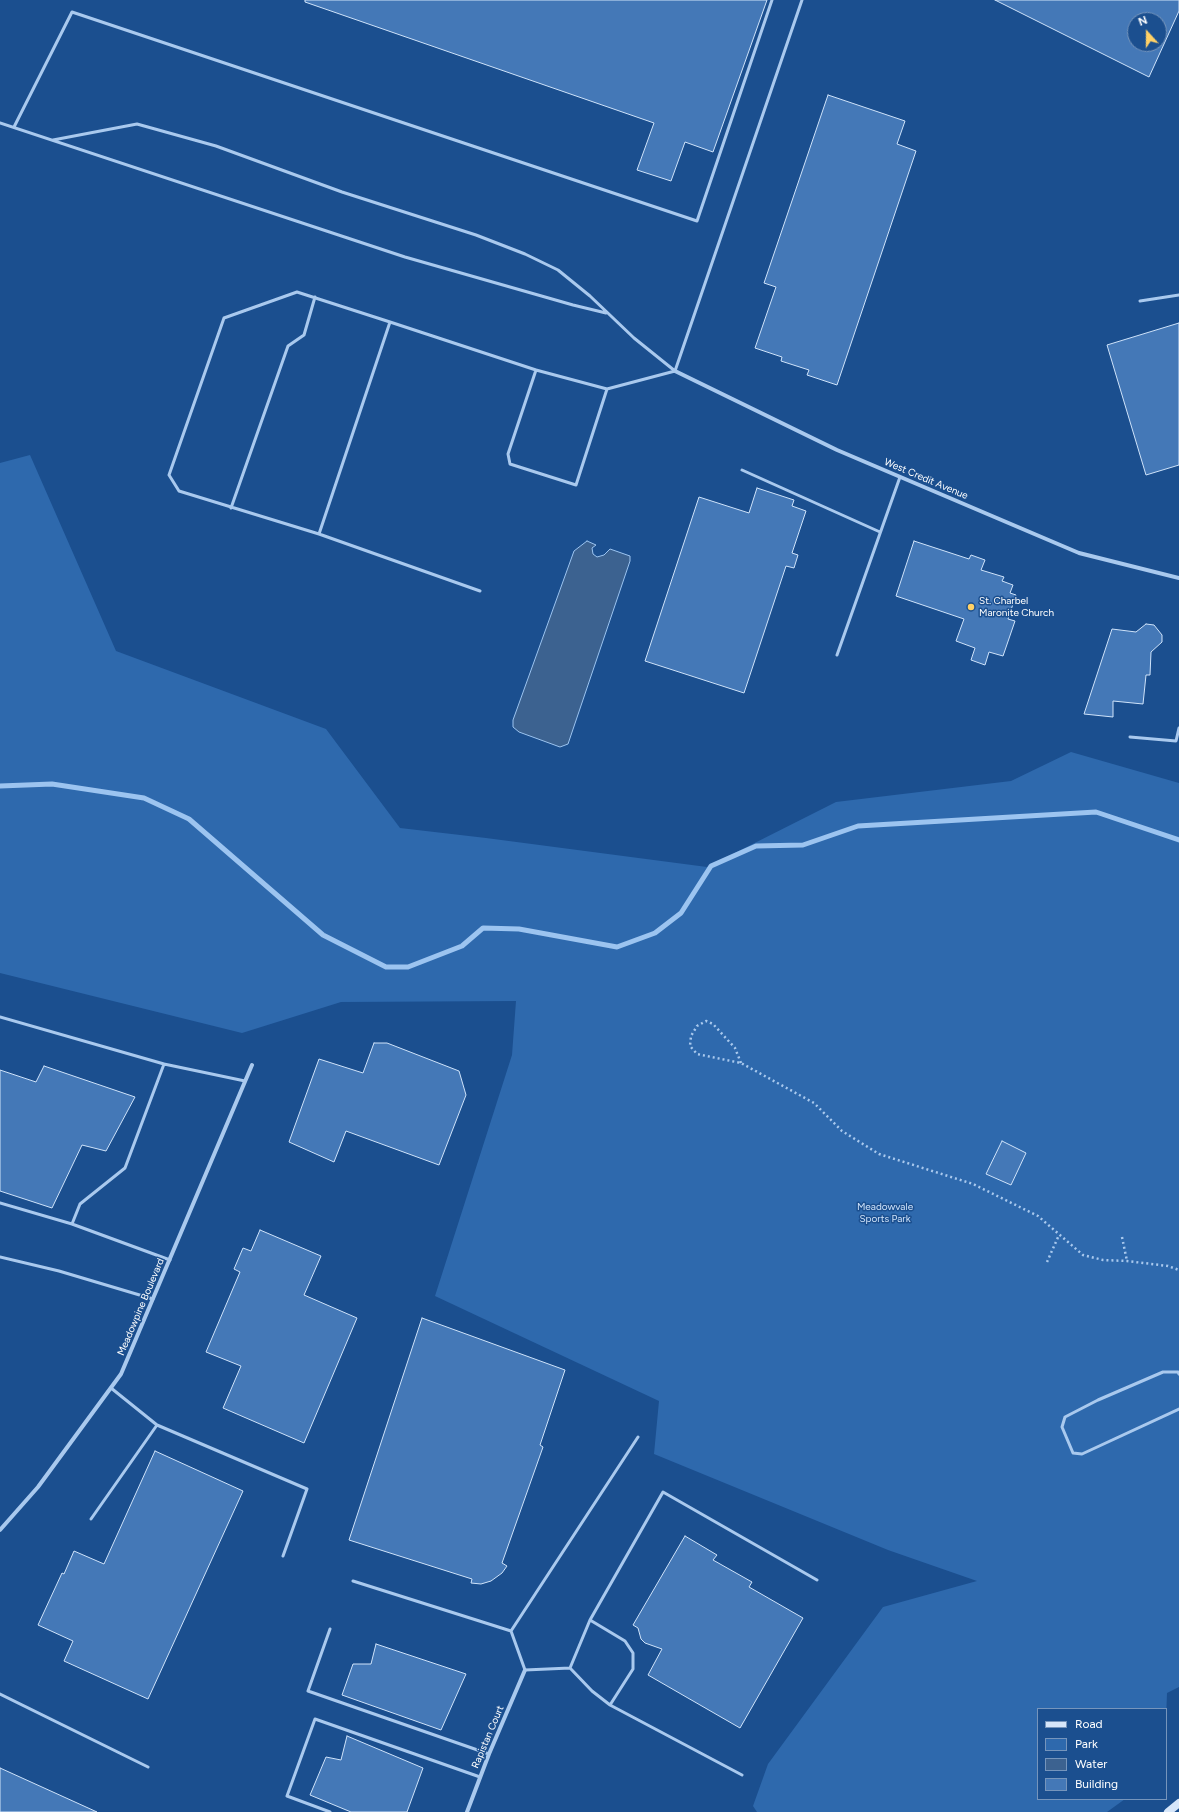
<!DOCTYPE html>
<style>
body{margin:0}
#map{position:relative;width:1179px;height:1812px;overflow:hidden;background:#1b4f8f;font-family:Figtree,sans-serif}
canvas{display:block}
.legend{position:absolute;left:1037px;top:1708px;width:130px;height:92px;box-sizing:border-box;background:#1b4f8f;border:1px solid #7695bc;margin:0;padding:5px 7px;list-style:none;font-size:12px;color:#fff}
.legend li{display:flex;align-items:center;gap:8px;height:20px}
.legend b{width:20px;border:1px solid #7695bc}
.north{position:absolute;left:1127px;top:12px;width:40px;height:40px;box-sizing:border-box;background:#1b4f8f;border:1px solid #7695bc;border-radius:50%;rotate:339deg;font-size:11px;font-weight:700;line-height:16px;text-align:center;color:#fff}
.north::after{content:'';display:block;margin:auto;width:14px;height:18px;background:#ffd166;clip-path:polygon(50% 0,100% 100%,50% 72%,0 100%)}
</style>
<div id="map">
<canvas width="1179" height="1812"></canvas>
<ul class="legend">
<li><b style="height:5px;background:#d6e6fa"></b>Road</li>
<li><b style="height:11px;background:#2e69ad"></b>Park</li>
<li><b style="height:11px;background:#3c6290"></b>Water</li>
<li><b style="height:11px;background:#4478b7"></b>Building</li>
</ul>
<div class="north">N</div>
</div>
<script>
const g = document.querySelector('canvas').getContext('2d');
g.lineJoin = 'round';
function fillPath(path, color) {
  g.fillStyle = color;
  g.fill(path, 'evenodd');
}
function toPath(rows) {
  const path = new Path2D();
  for (const r of rows) {
    path.moveTo(r[0], r[1]);
    for (let i = 2; i < r.length; i += 2) path.lineTo(r[i], r[i + 1]);
  }
  return path;
}
function trace(path, color, width, dash) {
  g.strokeStyle = color;
  g.lineWidth = width;
  g.lineCap = dash ? 'butt' : 'round';
  g.setLineDash(dash || []);
  g.stroke(path);
}
function write(font, color, halo, rows, align = 'center') {
  g.font = font + ' Figtree,sans-serif';
  g.lineWidth = 3;
  g.setLineDash([]);
  g.textBaseline = 'middle';
  g.strokeStyle = halo;
  g.fillStyle = color;
  for (const [text, x, y, turn = 0] of rows) {
    g.save();
    g.translate(x, y);
    g.rotate((+turn || 0) * Math.PI / 180);
    g.textAlign = isNaN(turn) ? turn : align;
    if (halo) g.strokeText(text, 0, 0);
    g.fillText(text, 0, 0);
    g.restore();
  }
}
fillPath(toPath([
 [30,455,116,651,326,729,400,828,486,838,707,867,836,802,1011,781,1071,752,1179,783,1179,1687,1167,1693,1166,1721,1166,1709,1038,1709,1038,1799,1125,1799,1107,1812,757,1812,753,1806,768,1764,883,1607,977,1581,888,1550,654,1454,659,1401,435,1296,512,1055,516,1001,341,1002,242,1033,0,973,0,463]
]), '#2e69ad');
const water = toPath([
 [587,541,596,545,592,548,593,554,597,557,604,555,610,549,630,556,630,561,568,744,560,747,519,732,513,727,513,720,574,551,587,541]
]);
fillPath(water, '#3c6290');
trace(water, '#9cc4f0', 1);
trace(toPath([
 [0,786,52,784,144,798,189,819,323,935,386,967,408,967,462,946,483,928,519,929,617,947,655,933,681,913,711,866,756,846,803,845,858,826,1096,812,1179,840]
]), '#9cc4f0', 5);
const building = toPath([
 [305,0,767,0,713,152,685,142,671,181,637,170,654,123,305,2,305,0],
 [995,0,1179,0,1179,11,1149,77,995,0],
 [1135,20,1159,20,1159,44,1135,44,1135,20],
 [828,95,905,121,897,144,916,151,837,385,807,375,809,370,781,361,782,357,755,348,776,287,764,283,828,95],
 [1179,323,1179,465,1146,475,1107,345,1179,323],
 [757,488,794,500,792,506,806,511,792,553,798,555,794,568,786,566,744,693,645,661,699,497,749,513,757,488],
 [914,541,969,559,971,555,985,560,981,570,1004,577,1002,581,1013,585,1010,593,1016,595,1008,619,1015,621,1003,656,989,652,985,665,971,660,975,648,956,641,964,619,896,596,914,541],
 [1146,624,1154,625,1162,635,1162,642,1151,652,1150,675,1146,675,1143,704,1113,701,1113,717,1084,714,1112,629,1136,632,1146,624],
 [374,1043,387,1043,459,1071,466,1095,439,1165,346,1131,334,1162,289,1142,319,1059,363,1073,374,1043],
 [44,1066,135,1097,106,1151,82,1145,52,1208,0,1191,0,1070,36,1082,44,1066],
 [1002,1141,1026,1153,1011,1185,986,1174,1002,1141],
 [260,1230,321,1256,304,1295,357,1318,304,1443,223,1408,241,1366,206,1352,240,1272,234,1269,243,1248,251,1251,260,1230],
 [422,1318,565,1370,540,1445,543,1447,502,1563,507,1566,502,1573,491,1581,481,1584,471,1583,472,1579,349,1540,422,1318],
 [155,1451,243,1491,148,1699,64,1661,73,1641,38,1625,62,1573,64,1574,74,1551,104,1564,155,1451],
 [685,1536,717,1555,713,1560,752,1582,749,1587,803,1618,740,1728,648,1675,662,1649,645,1643,641,1639,638,1628,633,1625,685,1536],
 [376,1644,466,1674,441,1730,342,1695,353,1664,371,1664,376,1644],
 [347,1736,423,1768,407,1812,351,1812,310,1795,326,1757,341,1760,347,1736],
 [0,1768,97,1812,0,1812,0,1768]
]);
fillPath(building, '#4478b7');
trace(building, '#cfe3fa', 1);
trace(toPath([
 [741,1063,735,1048,713,1024,706,1021,697,1026,691,1036,690,1046,697,1054,741,1063,814,1103,842,1131,879,1154,973,1184,1038,1216,1083,1255,1103,1260,1127,1261,1168,1266,1179,1270],
 [1122,1237,1127,1261],
 [1047,1262,1059,1235]
]), '#a9c9ee', 2.5, [2, 3]);
trace(toPath([
 [0,123,405,257,573,305,606,313],
 [14,127,72,12,697,221,772,0],
 [53,140,137,124,216,146,342,192,476,235,525,254,558,270,590,296,634,338,675,371],
 [1140,301,1179,295],
 [675,371,802,0],
 [607,389,536,370,508,454,510,464,576,485,607,389,675,371],
 [742,470,880,532],
 [231,508,288,346,304,335,315,297],
 [319,534,179,491,169,475,224,318,297,292,390,322],
 [480,591,319,534,390,322,536,370],
 [837,655,900,477],
 [1130,737,1176,741,1179,728],
 [0,1017,164,1064,245,1081],
 [164,1064,125,1168,80,1204,72,1224,170,1260],
 [0,1203,72,1224],
 [0,1257,59,1271,153,1299],
 [1179,1374,1178,1372,1163,1372,1098,1400,1065,1417,1062,1427,1073,1453,1082,1454,1179,1409],
 [111,1388,157,1425,307,1489,283,1556],
 [91,1519,157,1425],
 [353,1581,511,1631,525,1670,570,1668,592,1691,610,1705,742,1775],
 [590,1620,625,1641,633,1653,633,1669,610,1705],
 [330,1629,308,1691,489,1754],
 [511,1631,638,1437],
 [570,1668,590,1620,663,1492,817,1580],
 [0,1694,148,1767],
 [330,1812,287,1796,315,1719,480,1777]
]), '#a9c9ee', 3);
trace(toPath([
 [675,371,837,450,1079,553,1179,578],
 [0,1530,38,1487,121,1374,252,1065],
 [467,1812,489,1754,525,1670]
]), '#a9c9ee', 4);
trace(toPath([
 [1168,1812,1179,1803]
]), '#d6e6fa', 8);
for (const [x, y, r, color] of [
 [971,607,4,"#ffd166"]
]) {
  const dot = new Path2D();
  dot.arc(x, y, r, 0, 2 * Math.PI);
  g.fillStyle = color;
  g.fill(dot);
  trace(dot, '#1b4f8f', 1.5);
}
write('10px', '#fff', '#1b4f8f', [
 ["West Credit Avenue",926,479,23],
 ["Meadowpine Boulevard",141,1307,-67],
 ["Rapistan Court",488,1737,-67]
]);
write('10px', '#fff', '#1b4f8f', [
 ["St. Charbel",979,601],
 ["Maronite Church",979,613]
], 'left');
write('10px', '#cfe3fa', '#1b4f8f', [
 ["Meadowvale",885,1207],
 ["Sports Park",885,1219]
]);
</script>
